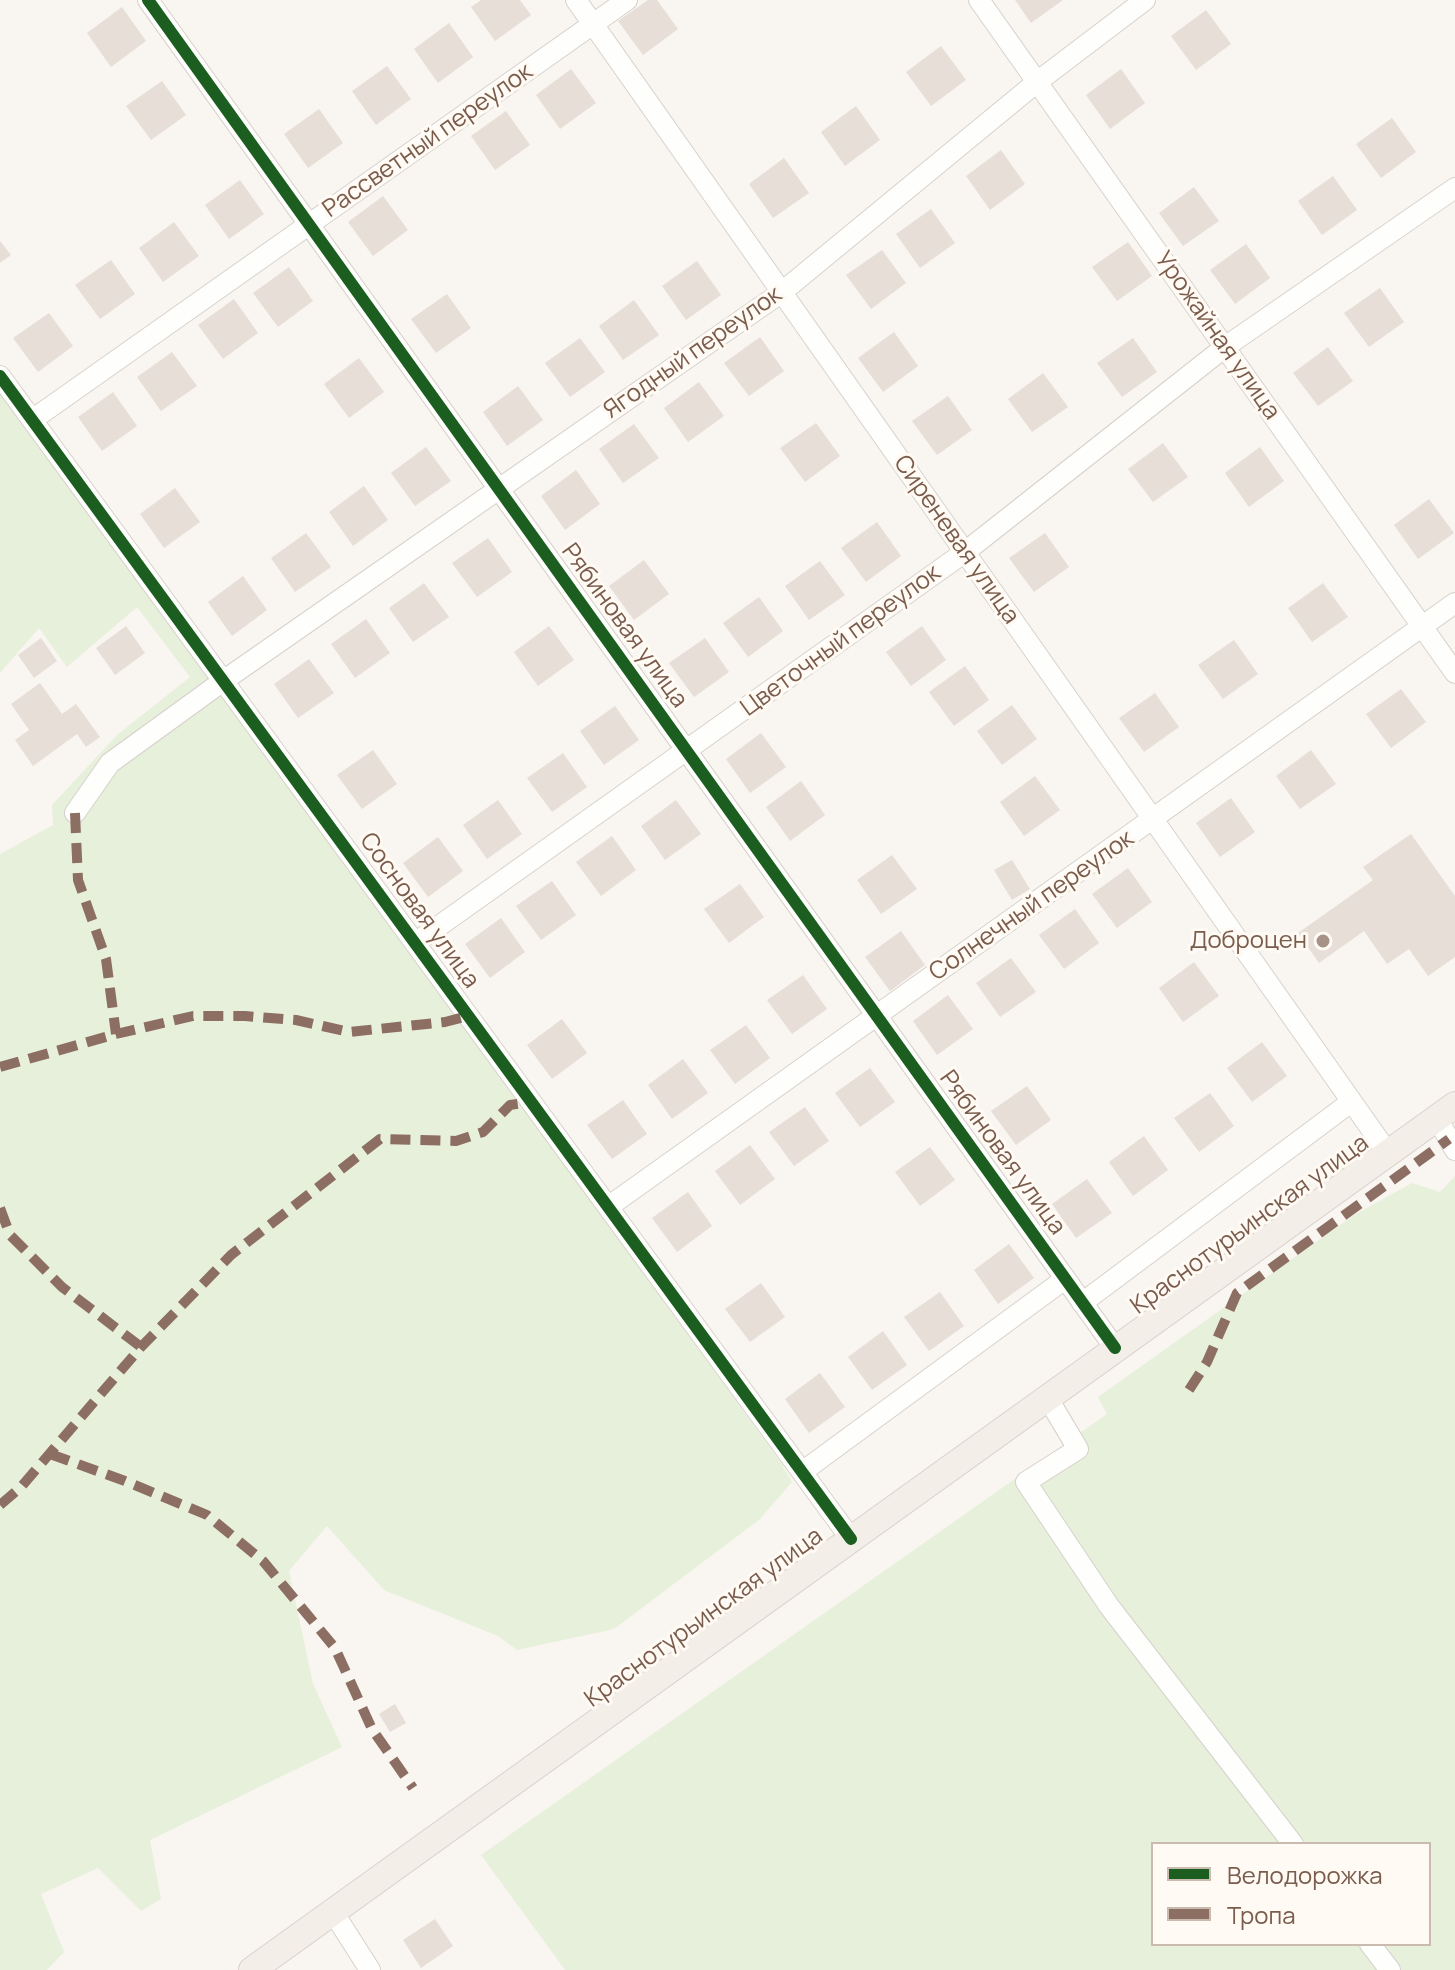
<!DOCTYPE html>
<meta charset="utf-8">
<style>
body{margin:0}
#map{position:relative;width:1455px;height:1970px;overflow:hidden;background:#f9f5f0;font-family:Manrope,sans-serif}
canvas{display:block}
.legend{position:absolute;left:1151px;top:1842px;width:280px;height:104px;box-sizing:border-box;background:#fffaf3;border:2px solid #cabbb1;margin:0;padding:10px 14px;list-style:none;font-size:24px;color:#7a5c4d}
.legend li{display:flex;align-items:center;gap:16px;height:40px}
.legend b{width:40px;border:2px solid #cabbb1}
</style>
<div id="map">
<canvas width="1455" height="1970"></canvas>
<ul class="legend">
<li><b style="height:10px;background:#1b5e20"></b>Велодорожка</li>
<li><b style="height:10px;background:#8d6e63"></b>Тропа</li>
</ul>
</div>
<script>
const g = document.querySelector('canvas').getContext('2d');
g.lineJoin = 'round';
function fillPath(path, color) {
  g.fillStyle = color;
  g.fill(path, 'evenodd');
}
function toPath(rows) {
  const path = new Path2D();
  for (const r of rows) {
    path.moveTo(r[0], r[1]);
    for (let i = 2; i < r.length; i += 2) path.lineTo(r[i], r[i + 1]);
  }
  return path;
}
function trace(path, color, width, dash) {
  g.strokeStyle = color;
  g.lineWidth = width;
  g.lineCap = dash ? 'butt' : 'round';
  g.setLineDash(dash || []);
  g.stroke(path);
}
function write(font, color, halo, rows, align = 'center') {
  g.font = font + ' Manrope,sans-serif';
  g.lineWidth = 6;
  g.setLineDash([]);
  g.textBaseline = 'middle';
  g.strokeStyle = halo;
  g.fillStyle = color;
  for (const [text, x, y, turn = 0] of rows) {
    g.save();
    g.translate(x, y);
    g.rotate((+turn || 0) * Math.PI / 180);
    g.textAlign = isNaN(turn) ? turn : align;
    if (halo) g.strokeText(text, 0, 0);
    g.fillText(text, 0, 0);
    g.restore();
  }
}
fillPath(toPath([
 [0,388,781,1463,792,1482,760,1519,614,1629,517,1650,498,1636,384,1590,327,1526,289,1571,313,1684,342,1747,150,1840,161,1899,141,1911,98,1868,41,1894,64,1952,47,1970,0,1970,0,854,53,825,52,805,117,735,190,677,137,607,67,667,39,628,0,673],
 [1455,1176,1455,1970,565,1970,481,1855,1107,1414,1098,1397,1354,1215,1412,1183,1440,1192],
 [1153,1844,1429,1844,1429,1944,1153,1944]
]), '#e7f0db');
fillPath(toPath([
 [481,0,520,0,531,15,495,41,471,7],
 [648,0,657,0,678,29,643,55,618,21],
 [1015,0,1063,0,1031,23],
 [122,7,146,41,111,67,87,33],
 [1206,10,1231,44,1196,70,1171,36],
 [449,23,473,57,438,83,414,49],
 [941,46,966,80,931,106,906,72],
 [387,66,411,99,376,125,352,91],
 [571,69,596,103,560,129,536,95],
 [1121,69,1145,103,1110,129,1086,95],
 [162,81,186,115,151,140,126,106],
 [856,106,880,140,845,166,821,132],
 [319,109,343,143,308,168,284,134],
 [506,111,530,145,495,170,471,136],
 [1392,118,1416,152,1381,178,1356,144],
 [1001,150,1025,184,990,210,966,176],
 [784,158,809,193,773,218,749,184],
 [1333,176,1357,210,1322,235,1298,201],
 [240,180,264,214,229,239,205,205],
 [1194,187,1219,221,1183,246,1159,213],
 [383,196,408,230,373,256,348,222],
 [931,209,955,243,920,268,896,234],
 [174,222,199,256,163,282,139,248],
 [0,241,11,255,0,263],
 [1128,242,1152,276,1117,301,1092,267],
 [1246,244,1270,278,1235,304,1210,270],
 [882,250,906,283,871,309,846,275],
 [111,260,135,294,100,319,75,285],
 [697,261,721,295,686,320,662,286],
 [289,267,313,301,278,327,253,293],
 [1380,288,1404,322,1369,347,1344,313],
 [447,294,471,328,436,353,411,319],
 [234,299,258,333,223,359,198,325],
 [634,300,659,335,623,360,599,326],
 [49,313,73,346,38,372,13,338],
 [894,332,918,366,883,392,858,358],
 [760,337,784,371,749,396,724,363],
 [580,338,605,372,570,397,545,363],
 [1133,338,1157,372,1122,397,1097,363],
 [1328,347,1353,381,1318,406,1293,373],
 [172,352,197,386,161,411,137,377],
 [359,358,384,392,349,418,324,384],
 [1043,373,1068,407,1032,432,1008,399],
 [699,382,724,416,688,442,664,408],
 [518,386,543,420,507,446,483,412],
 [113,392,137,426,102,451,78,417],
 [948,396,972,430,937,455,912,421],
 [816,423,840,456,805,482,780,448],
 [634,424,659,458,623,483,599,449],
 [1163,443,1188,477,1153,502,1128,469],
 [426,447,451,481,415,506,391,473],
 [1260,447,1284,481,1249,507,1225,473],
 [576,470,600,504,565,530,541,496],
 [364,486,388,520,353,546,329,512],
 [175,488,200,522,164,548,140,514],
 [1429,499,1454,533,1418,559,1394,525],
 [877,522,901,556,866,582,841,548],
 [306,533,331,567,295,592,271,558],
 [1045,533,1069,567,1034,592,1009,558],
 [488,538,512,572,477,597,452,563],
 [644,560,669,594,634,620,609,586],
 [820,561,845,595,809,620,785,586],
 [243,576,267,610,232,636,208,602],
 [424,583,449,617,413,642,389,608],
 [1323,583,1348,617,1312,642,1288,608],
 [759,597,783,631,748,657,723,623],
 [366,619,390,653,355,678,331,644],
 [126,626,145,653,115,675,96,648],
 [549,626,574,660,538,686,514,652],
 [922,626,946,660,911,686,886,652],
 [41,638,57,661,34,678,18,655],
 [705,638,729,672,694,697,669,663],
 [1234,640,1258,674,1223,699,1198,665],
 [309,659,334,693,298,718,274,684],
 [965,666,989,700,954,726,929,692],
 [40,683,62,714,76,704,100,737,86,747,77,734,33,766,15,740,29,730,11,704],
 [1401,689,1426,722,1391,748,1366,714],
 [1155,693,1179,727,1144,752,1119,718],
 [1012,705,1037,739,1002,765,977,731],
 [615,706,639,740,604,765,580,731],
 [761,733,786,767,750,793,726,759],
 [373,750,397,784,362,809,337,775],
 [1311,750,1336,784,1300,809,1276,776],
 [563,753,587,787,552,812,527,778],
 [1035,776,1060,810,1024,836,1000,802],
 [801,781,825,815,790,841,766,807],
 [1231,798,1255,832,1220,857,1196,823],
 [498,800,522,834,487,859,463,825],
 [676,800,701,834,665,860,641,826],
 [1411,834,1455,896,1455,957,1428,976,1409,949,1387,964,1364,931,1319,963,1298,933,1373,880,1363,867],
 [612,836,636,870,601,896,576,862],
 [438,837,463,871,428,897,403,863],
 [892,855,917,889,881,914,857,880],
 [1012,860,1030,889,1012,900,994,870],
 [1128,868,1152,902,1117,928,1092,894],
 [552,881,576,915,541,940,516,906],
 [740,884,764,917,729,943,704,909],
 [1075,909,1099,943,1064,969,1039,935],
 [501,918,525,952,490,978,465,944],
 [901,931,925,965,890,991,865,957],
 [1011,958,1036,992,1000,1017,976,983],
 [1194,962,1219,996,1183,1022,1159,988],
 [803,975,827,1009,792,1034,767,1000],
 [948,995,973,1029,937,1055,913,1021],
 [562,1019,587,1053,552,1079,527,1045],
 [746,1025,770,1058,735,1084,710,1050],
 [1262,1042,1287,1076,1252,1102,1227,1068],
 [683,1059,708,1093,672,1119,648,1085],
 [870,1068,895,1102,860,1127,835,1093],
 [1027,1086,1051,1120,1016,1145,991,1111],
 [1210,1093,1234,1126,1199,1152,1174,1118],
 [623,1100,647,1134,612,1159,587,1125],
 [805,1107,829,1141,794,1166,769,1132],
 [1144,1136,1168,1170,1133,1196,1109,1162],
 [750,1145,775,1179,740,1205,715,1171],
 [930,1147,955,1180,920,1206,895,1172],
 [1087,1179,1112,1213,1076,1238,1052,1204],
 [688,1192,712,1226,677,1252,652,1218],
 [1009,1244,1034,1278,998,1304,974,1270],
 [761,1283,785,1317,750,1342,725,1309],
 [940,1292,964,1326,929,1351,904,1317],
 [883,1331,907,1365,872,1390,848,1357],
 [820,1373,845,1407,809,1433,785,1399],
 [395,1704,406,1723,390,1732,379,1714],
 [435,1919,453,1946,421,1968,403,1940]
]), '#e6ded7');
const minor = toPath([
 [148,0,1115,1348],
 [576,0,1388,1153],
 [979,0,1455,673],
 [0,376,851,1539],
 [32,420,627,0],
 [75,813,110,763,223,681,782,292,1037,82,1145,0],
 [415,943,965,552,1225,347,1455,188],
 [1437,1118,1455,1150],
 [608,1207,1455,603],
 [1082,1303,1351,1102],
 [1047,1397,1078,1449,1026,1482,1109,1606,1293,1844],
 [802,1472,1065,1279],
 [333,1912,370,1970],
 [1370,1944,1390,1970]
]);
const major = toPath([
 [252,1970,1455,1105]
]);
trace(minor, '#d7d1cb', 22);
trace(major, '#dad1cc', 28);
trace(minor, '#fefefd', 20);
trace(major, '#f3eee8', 26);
trace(toPath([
 [75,813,78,880,106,959,116,1034],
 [0,1067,116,1034,193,1016,245,1016,296,1020,349,1032,445,1022,468,1016],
 [0,1208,10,1235,62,1287,141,1347],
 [1189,1390,1207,1362,1237,1293,1449,1139],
 [50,1454,125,1481,207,1515,263,1561,335,1648,372,1729,413,1788],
 [0,1505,21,1487,141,1347,231,1255,380,1139,456,1141,483,1132,510,1105,531,1102]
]), '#8d6e63', 10, [20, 10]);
trace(toPath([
 [148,0,1115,1348],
 [0,376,851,1539]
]), '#1b5e20', 12);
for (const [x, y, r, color] of [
 [1323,941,8,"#a69286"]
]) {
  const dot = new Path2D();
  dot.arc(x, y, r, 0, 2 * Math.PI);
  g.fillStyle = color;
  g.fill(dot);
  trace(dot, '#fffaf3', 3);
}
write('24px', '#7a5c4d', '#fffaf3', [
 ["Рассветный переулок",428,141,-35],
 ["Урожайная улица",1217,336,55],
 ["Ягодный переулок",693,353,-35],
 ["Сиреневая улица",956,540,55],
 ["Рябиновая улица",624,626,54],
 ["Цветочный переулок",841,641,-36],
 ["Солнечный переулок",1032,906,-35],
 ["Сосновая улица",419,911,54],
 ["Рябиновая улица",1002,1153,54],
 ["Краснотурьинская улица",1250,1225,-36],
 ["Краснотурьинская улица",704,1618,-36]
]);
write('24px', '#7a5c4d', '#fffaf3', [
 ["Доброцен",1307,941]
], 'right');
</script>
